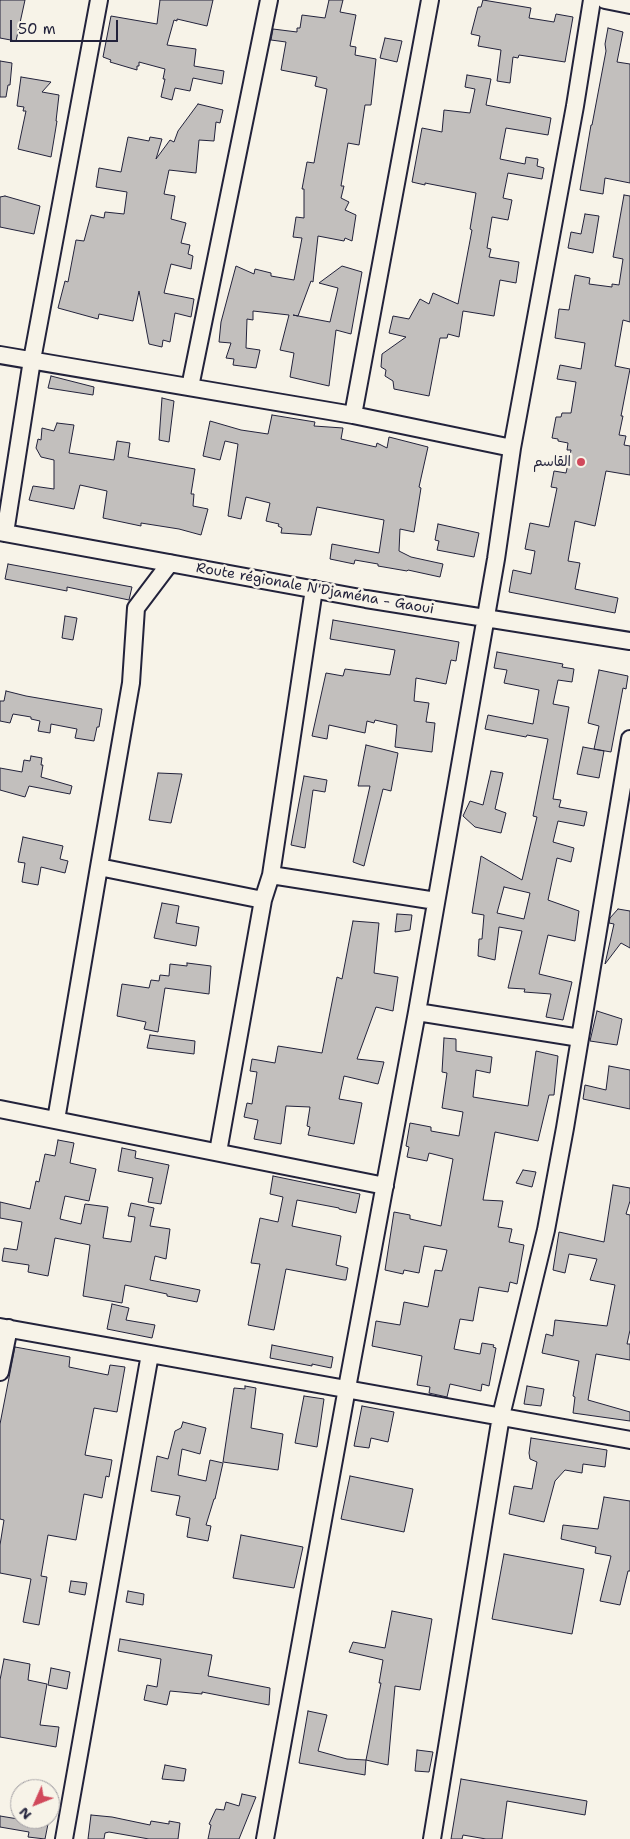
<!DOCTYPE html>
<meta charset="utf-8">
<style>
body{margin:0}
#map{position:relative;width:630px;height:1839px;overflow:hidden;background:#f7f3e8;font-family:"Shantell Sans",sans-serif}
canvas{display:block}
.north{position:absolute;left:10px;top:1779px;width:50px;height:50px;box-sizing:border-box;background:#f7f3e8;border:1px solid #a29fa3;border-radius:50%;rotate:226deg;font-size:14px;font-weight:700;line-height:20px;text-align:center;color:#22223b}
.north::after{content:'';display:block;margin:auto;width:18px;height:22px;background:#d1495b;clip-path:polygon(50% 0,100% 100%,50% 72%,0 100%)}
.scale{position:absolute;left:10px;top:20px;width:108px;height:22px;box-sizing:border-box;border:2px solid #22223b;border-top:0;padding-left:6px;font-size:15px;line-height:18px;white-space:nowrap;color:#22223b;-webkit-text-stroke:4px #f7f3e8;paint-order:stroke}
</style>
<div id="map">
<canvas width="630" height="1839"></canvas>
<div class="north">N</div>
<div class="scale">50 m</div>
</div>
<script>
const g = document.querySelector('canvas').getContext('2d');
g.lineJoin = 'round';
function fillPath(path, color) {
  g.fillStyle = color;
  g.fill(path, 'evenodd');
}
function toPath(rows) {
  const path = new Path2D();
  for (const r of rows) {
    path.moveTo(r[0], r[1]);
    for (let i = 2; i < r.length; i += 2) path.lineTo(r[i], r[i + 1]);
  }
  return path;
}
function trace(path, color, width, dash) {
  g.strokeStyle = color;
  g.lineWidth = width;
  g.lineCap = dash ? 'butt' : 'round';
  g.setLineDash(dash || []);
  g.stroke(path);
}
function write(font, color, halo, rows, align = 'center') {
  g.font = font + ' "Shantell Sans","Playpen Sans Arabic",sans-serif';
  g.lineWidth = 5;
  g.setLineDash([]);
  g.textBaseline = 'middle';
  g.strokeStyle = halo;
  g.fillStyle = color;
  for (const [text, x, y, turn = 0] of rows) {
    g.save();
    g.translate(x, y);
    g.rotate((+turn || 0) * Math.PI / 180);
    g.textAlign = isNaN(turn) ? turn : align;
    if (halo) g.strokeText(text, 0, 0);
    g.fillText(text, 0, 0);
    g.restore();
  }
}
const building = toPath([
 [0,0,25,0,16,41,0,38,0,0],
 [160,0,213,0,207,26,177,19,177,21,174,20,167,45,196,49,194,66,224,71,222,84,193,78,190,91,175,88,172,100,161,97,165,79,163,79,165,69,139,62,139,66,137,66,137,70,110,62,111,60,103,57,111,16,157,24,160,0],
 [329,0,343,0,340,12,356,15,350,46,356,47,355,55,376,59,371,105,365,105,359,145,348,143,341,186,344,186,341,198,349,202,345,210,356,215,352,241,345,238,344,241,318,236,313,282,311,281,298,316,293,315,330,322,338,288,319,283,342,266,362,272,351,334,336,330,329,386,290,377,294,353,280,350,289,315,253,311,253,320,247,319,246,348,260,350,256,368,233,365,234,359,226,358,231,343,219,342,221,322,236,266,254,274,255,269,271,273,271,276,294,280,302,238,293,237,296,217,304,218,304,189,302,189,307,162,314,163,327,89,315,86,317,77,281,70,286,42,271,40,273,29,297,32,297,28,300,28,302,15,325,18,329,0],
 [483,0,531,8,529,18,554,22,556,14,573,17,565,62,519,55,518,58,513,57,510,83,497,81,501,50,478,46,480,36,471,34,478,7,481,7,483,0],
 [608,28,623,32,617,62,630,64,630,183,605,178,603,194,580,190,591,125,592,125,606,51,605,44,608,28],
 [385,38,402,41,397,62,380,58,385,38],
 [0,61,12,63,10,85,8,85,6,97,0,97,0,61],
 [467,75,491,79,486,105,551,118,548,135,506,128,500,159,525,164,526,157,538,159,537,166,544,168,542,179,508,173,503,198,512,200,508,220,492,217,487,248,491,249,489,257,519,262,516,283,500,280,494,316,463,311,459,337,448,334,447,338,440,338,429,396,394,389,393,381,385,376,386,370,381,367,382,354,406,337,389,333,393,316,409,319,420,299,429,304,433,293,458,304,472,230,470,229,476,193,425,183,425,185,412,182,422,128,442,132,444,110,470,113,475,89,465,87,467,75],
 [21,77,51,82,42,92,59,95,56,121,57,121,51,157,18,149,26,111,23,111,24,107,17,106,21,77],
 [198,104,223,110,220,123,216,122,214,141,199,140,196,173,169,170,164,194,175,196,171,219,186,223,181,243,190,245,188,254,193,256,191,269,171,264,164,293,194,299,191,317,175,313,170,342,163,340,162,347,149,344,139,291,133,321,99,314,98,319,58,308,65,281,68,282,76,240,84,241,91,215,104,218,105,212,124,214,127,192,96,187,99,168,121,172,128,137,149,141,150,137,162,139,156,159,170,140,174,142,178,131,198,104],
 [624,195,630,196,630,322,623,320,615,366,630,369,621,416,623,416,619,435,626,436,624,445,630,446,630,475,606,471,595,526,575,521,568,561,580,563,575,589,618,598,615,613,509,592,513,570,531,574,535,551,525,549,530,523,549,527,557,488,551,487,554,471,566,473,571,450,567,450,568,443,558,441,558,439,552,438,556,417,561,417,562,413,571,413,576,382,557,379,560,365,581,369,585,343,555,338,559,309,569,310,575,275,590,278,589,284,612,287,612,284,619,285,623,259,613,257,624,195],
 [5,196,40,206,34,234,0,227,0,197,5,196],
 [585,214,599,216,593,253,568,248,571,232,581,234,585,214],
 [51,376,94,387,93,395,48,388,51,376],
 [162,398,174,401,169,442,159,440,162,398],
 [272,415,315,422,314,426,343,428,341,439,376,447,377,443,387,448,389,437,428,447,419,487,421,488,414,532,400,529,399,551,411,557,443,564,440,577,408,570,407,571,378,566,378,564,355,560,354,564,330,559,332,544,379,553,384,520,317,507,311,535,281,533,282,528,278,526,279,524,266,521,270,503,246,497,241,519,228,516,238,444,225,441,220,460,203,456,210,421,241,430,268,434,272,415],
 [57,423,74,425,69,453,114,460,117,441,130,443,128,457,195,469,191,494,194,494,193,506,208,509,201,535,179,529,141,523,141,526,103,518,107,491,80,485,74,509,29,500,33,486,54,489,54,460,41,457,36,448,38,439,41,440,42,428,54,431,57,423],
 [438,524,479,533,474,557,437,550,439,541,435,540,438,524],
 [8,564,132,587,129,600,67,587,67,591,5,579,8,564],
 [65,616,77,618,73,640,62,638,65,616],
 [333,620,459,642,456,661,451,660,446,684,416,678,414,701,429,703,426,722,435,723,432,752,395,747,397,725,375,720,374,723,367,721,365,733,329,725,327,739,312,736,326,673,343,676,345,669,390,675,395,650,330,639,333,620],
 [497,652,563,664,562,667,574,669,572,682,558,680,553,704,569,707,553,799,561,800,559,807,587,812,584,826,558,821,553,842,574,848,571,862,557,858,548,900,579,911,575,941,548,935,539,974,572,982,563,1020,546,1017,551,994,524,992,525,989,508,988,522,931,499,927,495,960,478,956,479,939,482,939,484,915,472,913,481,856,522,880,537,817,533,816,548,739,527,735,526,737,485,729,488,715,533,724,539,690,504,683,507,670,494,668,497,652],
 [504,887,530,893,524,919,497,913,504,887],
 [599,670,628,676,626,689,623,688,611,752,594,749,599,726,588,723,599,670],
 [6,691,26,696,102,709,99,727,97,727,94,741,75,738,77,729,51,724,50,733,38,731,40,721,31,719,31,717,13,714,10,723,0,721,0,701,4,701,6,691],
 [366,745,398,753,391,791,383,789,364,866,353,862,370,786,358,786,366,745],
 [583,747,604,751,599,778,577,774,583,747],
 [31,756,42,758,41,765,43,765,41,777,72,786,70,794,29,786,25,797,0,790,0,768,22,772,24,760,30,761,31,756],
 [491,771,503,773,495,809,506,813,501,833,475,827,463,816,470,801,483,805,491,771],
 [158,773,182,774,171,823,149,820,158,773],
 [304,776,327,780,325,792,313,790,305,848,291,845,304,776],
 [23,837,63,846,60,859,68,861,65,873,41,867,38,885,22,882,25,863,18,862,23,837],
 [162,903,179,906,176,923,199,927,196,946,154,938,162,903],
 [618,909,630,911,630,948,621,943,605,964,614,924,609,923,610,918,618,909],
 [397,914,412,915,410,930,395,932,397,914],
 [353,921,379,923,374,973,398,977,393,1011,376,1007,357,1059,384,1062,378,1084,344,1076,339,1099,362,1103,354,1144,308,1135,310,1127,307,1126,310,1107,286,1106,281,1144,254,1139,258,1120,244,1117,247,1103,252,1104,257,1072,250,1071,252,1059,275,1063,278,1046,322,1053,337,977,342,979,353,921],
 [187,963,211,966,209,994,165,988,158,1032,144,1029,146,1022,117,1016,122,984,149,988,151,980,159,981,160,975,169,976,170,964,187,966,187,963],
 [597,1011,622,1019,617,1045,590,1041,597,1011],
 [150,1035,195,1041,194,1054,147,1048,150,1035],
 [444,1038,456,1039,456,1051,492,1057,490,1073,476,1070,473,1097,528,1106,536,1051,558,1056,554,1095,549,1095,538,1141,495,1132,483,1200,503,1201,498,1227,512,1229,509,1242,524,1245,517,1284,510,1282,508,1292,479,1287,473,1321,460,1319,454,1349,480,1354,482,1343,494,1345,493,1347,496,1348,489,1386,482,1384,481,1391,450,1384,447,1397,429,1393,430,1387,417,1385,422,1356,372,1346,376,1321,400,1325,404,1302,428,1307,435,1270,442,1271,447,1250,424,1246,419,1273,404,1270,403,1274,385,1270,394,1212,410,1215,410,1219,441,1226,453,1159,429,1153,427,1161,407,1157,409,1147,406,1146,410,1123,431,1127,431,1131,459,1136,463,1112,442,1108,447,1073,442,1072,444,1038],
 [609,1066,630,1070,630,1109,583,1099,585,1085,606,1090,609,1066],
 [58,1140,74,1143,70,1163,96,1169,89,1201,65,1196,60,1219,81,1224,85,1204,108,1207,103,1238,131,1242,135,1217,128,1216,131,1203,154,1208,150,1226,170,1229,166,1259,155,1256,150,1280,200,1290,197,1302,167,1296,167,1294,125,1285,122,1303,83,1296,90,1245,55,1238,48,1276,28,1272,29,1265,2,1261,4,1248,17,1250,22,1222,0,1218,0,1202,30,1209,36,1181,39,1182,45,1154,55,1156,58,1140],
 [122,1148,136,1151,135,1158,169,1165,161,1204,148,1202,153,1178,118,1171,122,1148],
 [523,1170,536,1172,532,1187,516,1183,523,1170],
 [273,1176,360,1194,356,1213,339,1209,339,1208,297,1200,292,1226,341,1236,336,1265,348,1268,346,1280,344,1280,286,1269,274,1330,248,1325,260,1264,251,1263,260,1218,278,1222,283,1197,270,1194,273,1176],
 [613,1185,630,1188,630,1201,626,1214,630,1215,630,1330,627,1344,630,1344,630,1360,596,1354,588,1400,630,1412,630,1421,573,1413,575,1397,573,1396,579,1361,542,1353,546,1334,553,1336,555,1320,607,1326,615,1285,590,1280,597,1259,569,1254,565,1273,553,1270,559,1232,604,1242,613,1185],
 [112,1304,129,1308,126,1320,155,1325,152,1338,107,1329,112,1304],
 [272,1345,333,1357,331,1368,312,1364,312,1366,270,1358,272,1345],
 [15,1347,70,1357,69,1367,108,1375,110,1365,125,1367,117,1412,94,1408,85,1455,112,1460,109,1477,106,1476,102,1498,84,1494,76,1540,48,1535,41,1576,47,1577,39,1625,23,1622,31,1579,0,1573,0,1545,4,1520,0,1519,0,1424,15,1347],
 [245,1386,256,1388,251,1428,283,1434,278,1470,223,1462,234,1388,245,1389,245,1386],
 [527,1386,544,1389,541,1406,524,1404,527,1386],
 [304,1396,324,1399,317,1447,295,1443,304,1396],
 [362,1406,394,1412,388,1442,371,1438,369,1448,354,1446,362,1406],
 [183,1422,206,1428,200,1454,182,1449,178,1475,206,1481,210,1460,223,1463,215,1499,214,1499,206,1525,211,1526,208,1541,187,1537,190,1518,176,1515,180,1496,151,1491,157,1456,168,1459,175,1431,181,1428,183,1422],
 [531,1438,607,1450,605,1467,583,1464,582,1473,565,1470,555,1481,544,1522,509,1514,514,1486,532,1489,537,1462,530,1459,529,1453,531,1438],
 [350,1476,413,1489,404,1532,341,1519,350,1476],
 [604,1497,630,1501,630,1571,628,1571,620,1605,600,1601,611,1556,595,1553,596,1547,561,1539,563,1525,598,1529,604,1497],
 [241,1535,303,1547,294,1588,233,1578,241,1535],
 [504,1554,584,1569,572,1634,492,1619,504,1554],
 [71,1581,87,1583,85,1595,69,1592,71,1581],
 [128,1591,144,1594,143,1605,126,1602,128,1591],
 [392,1611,432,1619,420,1690,395,1686,388,1765,366,1760,381,1683,379,1683,383,1660,349,1652,353,1642,385,1648,392,1611],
 [120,1639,212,1655,208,1676,270,1688,269,1705,202,1692,202,1694,170,1691,167,1705,144,1700,147,1685,157,1687,161,1659,118,1651,120,1639],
 [4,1659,30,1664,28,1680,47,1684,40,1725,59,1727,56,1747,0,1737,0,1680,4,1659],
 [51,1668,70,1672,67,1689,48,1685,51,1668],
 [308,1711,327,1715,318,1751,347,1759,366,1760,365,1775,299,1763,308,1711],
 [417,1750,433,1752,429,1772,415,1771,417,1750],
 [165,1765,186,1769,184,1781,162,1779,165,1765],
 [461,1779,587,1801,585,1815,507,1801,502,1839,486,1839,463,1835,462,1839,451,1839,461,1779],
 [242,1794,256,1797,239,1839,208,1839,211,1825,209,1824,216,1809,224,1810,226,1802,239,1806,242,1794],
 [91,1815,112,1817,150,1825,151,1821,169,1824,169,1821,180,1823,178,1839,149,1839,109,1832,105,1833,104,1839,88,1839,91,1815],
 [0,1816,48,1824,45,1839,28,1837,29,1832,0,1827,0,1816]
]);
fillPath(building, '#c2bfbd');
trace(building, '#22223b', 1);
const minor = toPath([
 [605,0,630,5],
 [0,355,353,415,512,448],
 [190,387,269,0],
 [353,415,430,0],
 [0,532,366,599,630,641],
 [5,533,32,360,99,0],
 [170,563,136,608,131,683,99,867,263,900],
 [271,875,436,901],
 [417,1012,580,1038],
 [0,1109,385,1186],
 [56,1120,99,867],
 [218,1152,263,900,271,875,314,589],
 [0,1327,630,1440],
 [0,1372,9,1328],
 [64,1839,150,1354],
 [265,1839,347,1388,417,1012,496,559,512,448,575,106,592,0],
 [432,1839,501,1416,546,1230,565,1128,630,739]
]);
trace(minor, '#22223b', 20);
trace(minor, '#f7f3e8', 16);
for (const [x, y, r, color] of [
 [581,462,5,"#d1495b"]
]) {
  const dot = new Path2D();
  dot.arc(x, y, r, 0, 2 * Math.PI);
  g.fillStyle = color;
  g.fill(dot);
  trace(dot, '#f7f3e8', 2);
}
write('14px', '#22223b', '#f7f3e8', [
 ["القاسم",571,462]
], 'right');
write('14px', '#22223b', '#f7f3e8', [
 ["Route régionale N'Djaména - Gaoui",315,589,10]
]);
</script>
